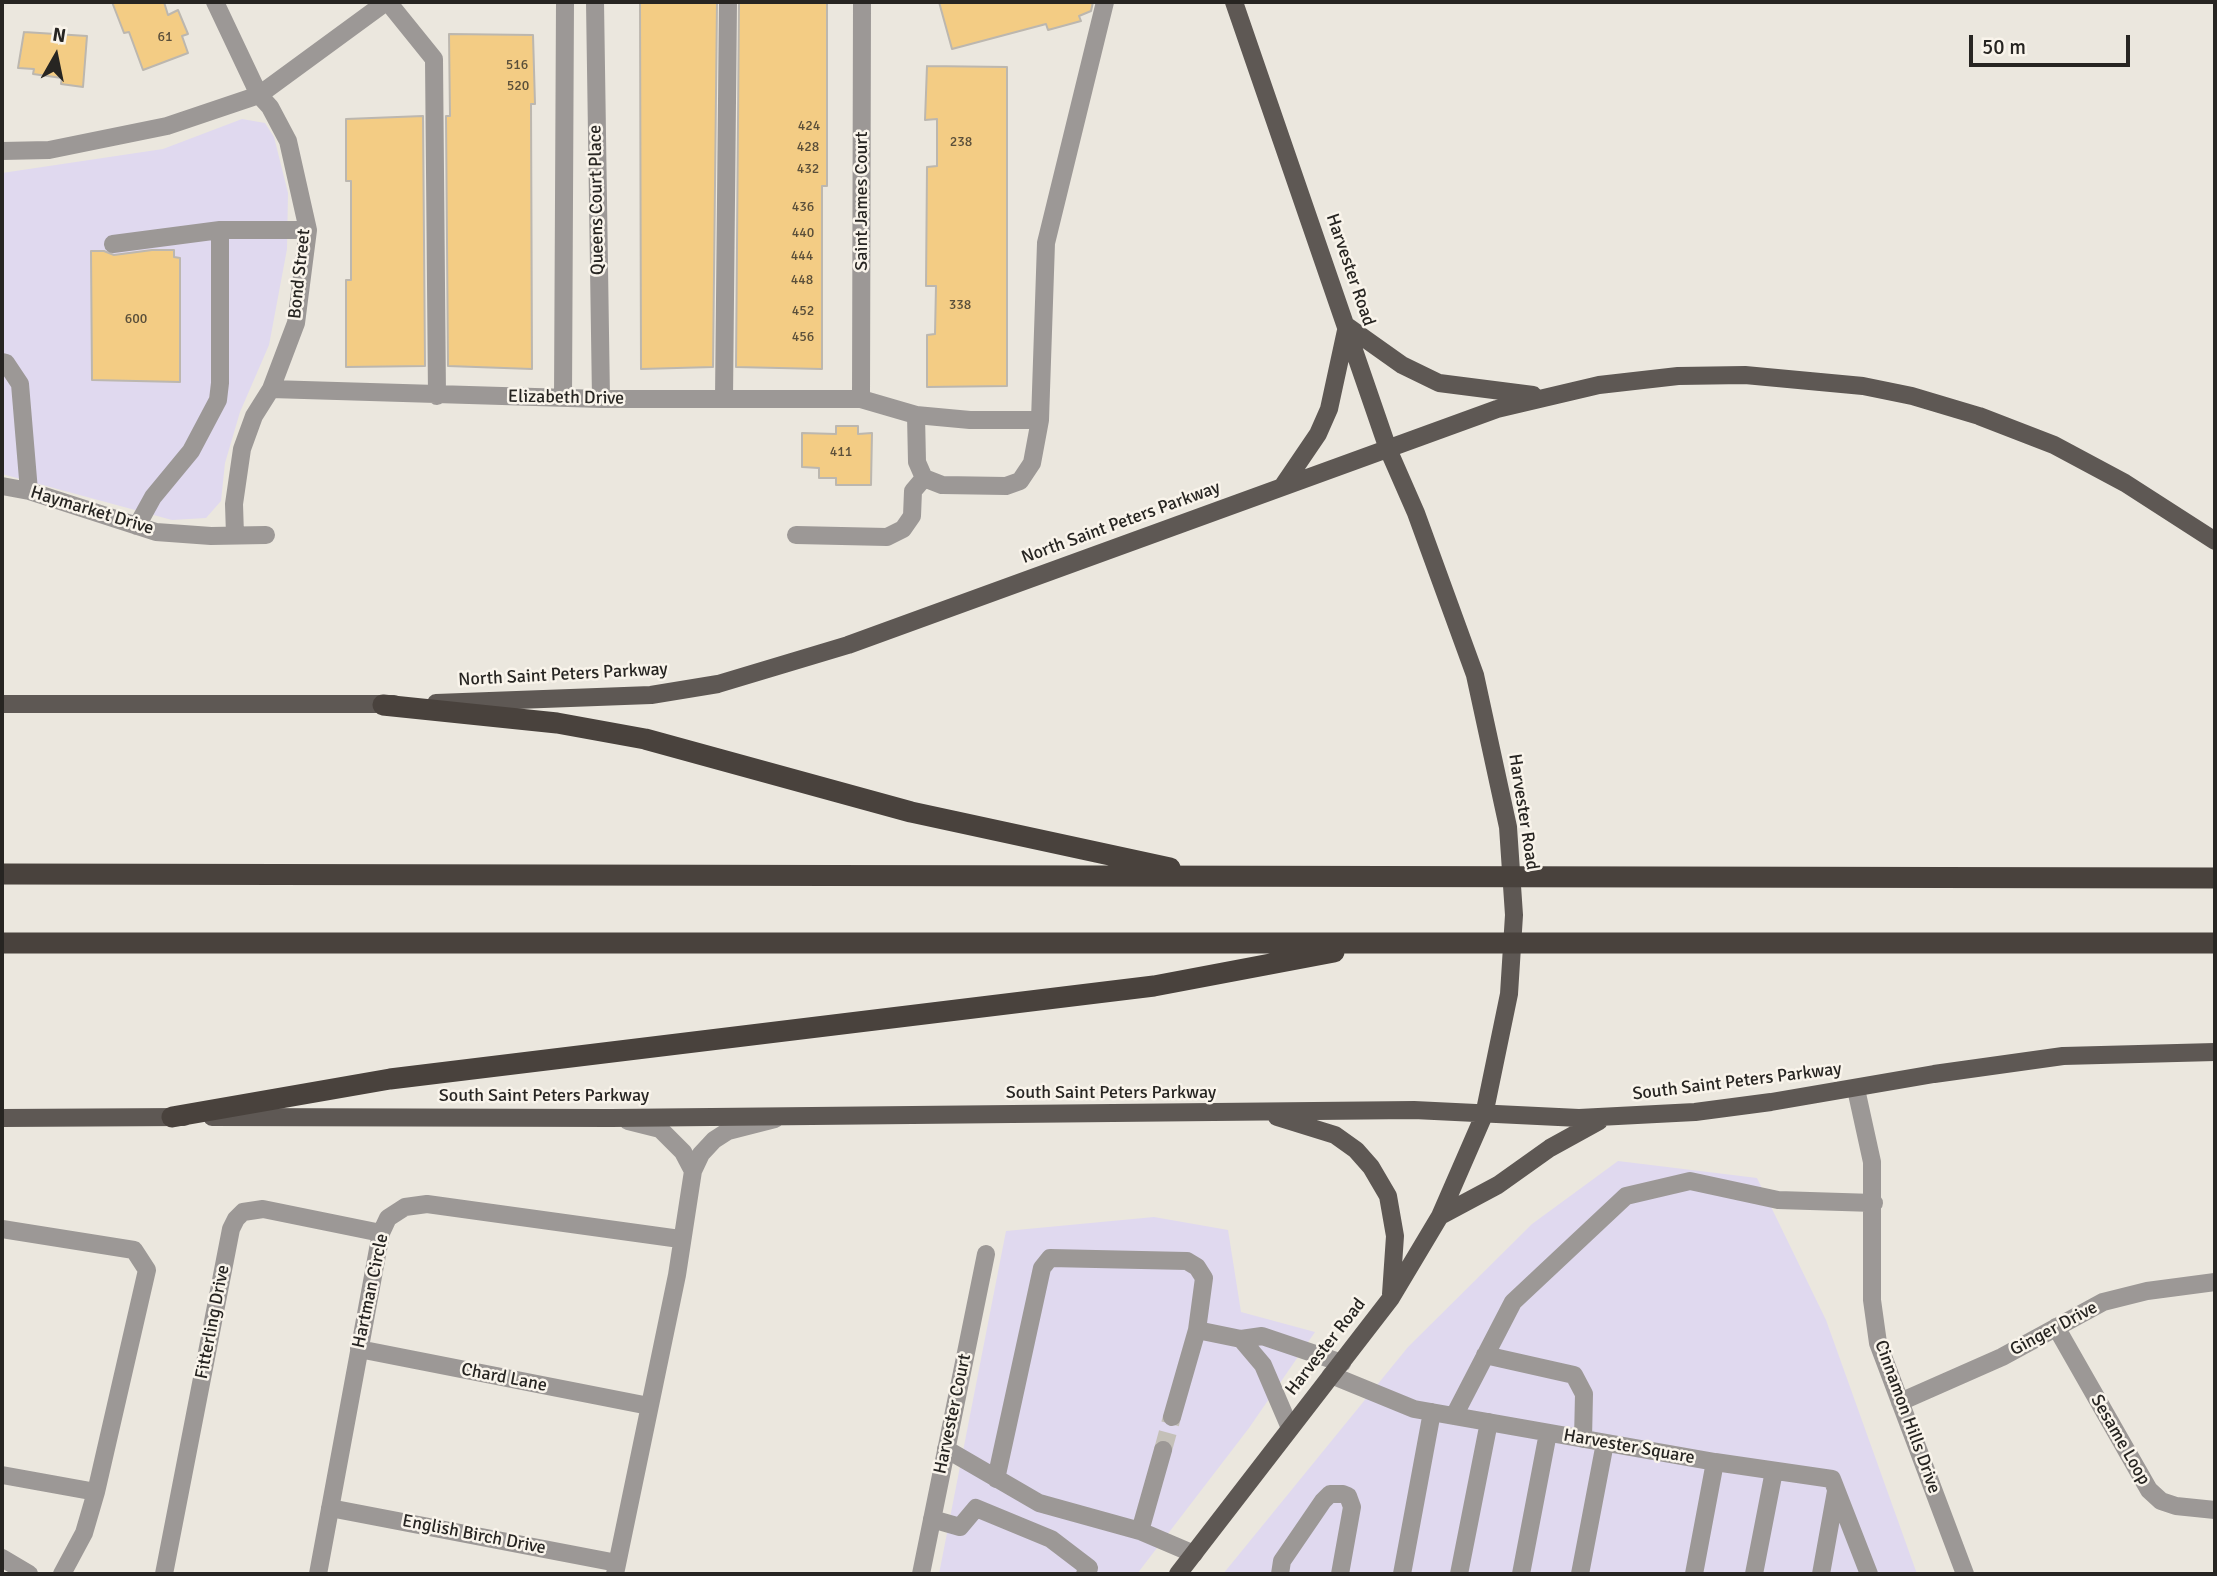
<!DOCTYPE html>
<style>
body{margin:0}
#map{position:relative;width:2217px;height:1576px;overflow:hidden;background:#ebe7de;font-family:Signika,sans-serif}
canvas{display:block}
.frame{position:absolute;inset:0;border:4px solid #272522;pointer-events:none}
.north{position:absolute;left:21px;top:21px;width:70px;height:70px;-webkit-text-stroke:5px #f9f4eb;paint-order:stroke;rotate:9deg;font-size:19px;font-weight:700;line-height:28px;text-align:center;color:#272522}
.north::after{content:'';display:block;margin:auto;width:24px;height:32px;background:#272522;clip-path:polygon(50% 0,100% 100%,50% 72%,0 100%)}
.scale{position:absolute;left:1969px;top:35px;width:161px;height:32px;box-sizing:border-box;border:4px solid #272522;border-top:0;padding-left:9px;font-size:21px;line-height:24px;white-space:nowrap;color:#272522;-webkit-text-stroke:5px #f9f4eb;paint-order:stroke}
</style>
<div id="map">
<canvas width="2217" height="1576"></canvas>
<div class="frame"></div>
<div class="north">N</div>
<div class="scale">50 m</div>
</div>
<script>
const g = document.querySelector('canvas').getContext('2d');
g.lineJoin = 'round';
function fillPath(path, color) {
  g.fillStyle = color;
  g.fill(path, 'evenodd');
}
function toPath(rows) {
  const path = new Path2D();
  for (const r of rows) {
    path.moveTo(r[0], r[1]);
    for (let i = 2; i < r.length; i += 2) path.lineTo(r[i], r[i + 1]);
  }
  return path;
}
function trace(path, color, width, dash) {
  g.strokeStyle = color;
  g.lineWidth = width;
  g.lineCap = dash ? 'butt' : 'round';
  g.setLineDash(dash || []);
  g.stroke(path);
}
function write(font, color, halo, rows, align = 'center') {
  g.font = font + ' Signika,sans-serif';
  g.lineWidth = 5;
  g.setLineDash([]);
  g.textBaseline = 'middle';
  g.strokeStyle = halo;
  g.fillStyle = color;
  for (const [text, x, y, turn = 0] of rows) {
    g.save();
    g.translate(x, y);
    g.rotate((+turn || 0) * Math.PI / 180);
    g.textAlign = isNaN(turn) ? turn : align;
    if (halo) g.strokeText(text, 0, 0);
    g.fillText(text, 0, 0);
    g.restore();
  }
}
fillPath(toPath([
 [242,119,265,123,274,137,288,193,287,249,269,345,240,412,225,463,221,501,206,518,172,520,2,474,2,173,163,149],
 [1618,1161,1757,1178,1826,1320,1917,1574,1223,1574,1408,1347,1532,1224],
 [1154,1217,1228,1230,1241,1312,1315,1332,1249,1428,1137,1574,939,1574,1006,1231]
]), '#e0d9ef');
const building = toPath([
 [112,2,164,2,168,15,178,10,188,34,182,36,188,53,143,70,129,32,124,33,112,2],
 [640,2,717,2,713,367,641,369,640,2],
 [739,2,827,2,827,186,822,186,822,369,736,367,739,2],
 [939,2,1093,2,1091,11,1079,16,1081,21,1048,30,1046,24,952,49,939,2],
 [24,32,87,36,83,87,61,84,62,78,33,74,34,69,18,68,24,32],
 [449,34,533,35,535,104,531,104,532,369,448,366,446,116,450,116,449,34],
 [927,66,1007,67,1007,386,927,387,927,335,935,334,936,286,926,286,927,167,937,166,937,119,925,120,927,66],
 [423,116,425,366,346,367,346,280,351,280,351,181,346,181,346,119,423,116],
 [152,250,174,250,174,257,180,258,180,382,92,380,91,251,104,251,114,255,152,250],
 [836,426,858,426,858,434,872,433,871,485,836,485,836,478,819,478,819,468,802,467,802,433,836,434,836,426]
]);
fillPath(building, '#f3cc84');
trace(building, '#bcb7af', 2);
trace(toPath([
 [1163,1450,1172,1417]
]), '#c4c0b8', 18, [18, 9]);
trace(toPath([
 [215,2,259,95,270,107,288,141,308,230,296,323,271,389,254,416,242,449,234,504,235,535],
 [388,2,434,59,437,396],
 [595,2,601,399],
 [2,151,49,150,167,126,259,95,386,2],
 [113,244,220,230],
 [2,362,6,363,20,384,29,491],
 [271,389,601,399,861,399,916,415,970,420,1040,420,1046,243,1105,2],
 [563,397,565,2],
 [724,398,728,2],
 [861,399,862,2],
 [916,415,917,462,924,478,942,485,1006,486,1020,481,1032,463,1040,420],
 [2,486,29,491,156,532,211,536,266,535],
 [137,526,153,497,191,451,218,400,220,383,220,230,308,230],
 [796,535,887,537,903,529,912,516,913,491,924,478],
 [1856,1089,1872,1162,1872,1300,1878,1343,1965,1574],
 [628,1121,660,1129,683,1152,693,1171],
 [2,1229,134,1250,147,1270,96,1492,84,1533,62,1574],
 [2056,1327,2149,1490,2161,1501,2176,1506,2215,1510],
 [1197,1330,1241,1339,1262,1336,1342,1363],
 [1241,1339,1263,1365,1290,1428],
 [359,1349,649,1406],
 [1485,1355,1574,1375,1584,1394,1583,1439],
 [1331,1375,1414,1409,1715,1462,1832,1479,1869,1574],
 [1900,1402,2002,1357,2103,1302,2147,1291,2215,1282],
 [1454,1416,1513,1302,1626,1196,1690,1181,1778,1200,1874,1203],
 [946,1449,1039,1503,1140,1531,1194,1554],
 [2,1475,96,1492],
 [996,1479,1042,1268,1050,1258,1187,1261,1197,1267,1204,1278,1197,1330,1172,1417],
 [330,1508,617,1563],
 [932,1519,960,1527,976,1508,1051,1539,1089,1568,1085,1574],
 [1140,1531,1163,1450],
 [2,1558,29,1574],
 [164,1574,231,1229,236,1219,243,1212,263,1209,381,1233],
 [318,1574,381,1233,388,1218,405,1207,427,1204,680,1239],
 [615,1574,677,1275,693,1171,701,1154,714,1140,728,1131,775,1119],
 [921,1574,986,1254],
 [1280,1574,1282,1561,1323,1501,1330,1494,1343,1494,1348,1496,1352,1507,1340,1574],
 [1402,1574,1432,1412],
 [1459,1574,1489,1422],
 [1521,1574,1548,1433],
 [1580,1574,1605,1443],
 [1694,1574,1715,1462],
 [1754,1574,1774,1471],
 [1821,1574,1836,1491]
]), '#9c9896', 18);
trace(toPath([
 [1347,326,1402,365,1439,383,1533,395],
 [1282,487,1318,434,1329,409,1347,326],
 [436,703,651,695,718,684,848,645,1497,409,1599,385,1678,376,1745,375,1863,386,1912,396,1979,416,2054,445,2125,483,2215,541],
 [2,704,394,704],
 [212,1117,611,1118,1414,1110,1579,1118,1695,1112,1771,1102,1934,1074,2063,1056,2215,1052],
 [1277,1117,1335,1135,1356,1150,1371,1167,1388,1196,1395,1236,1391,1294],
 [2,1118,184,1117],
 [1440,1216,1498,1185,1550,1148,1599,1121],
 [1178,1574,1391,1298,1440,1216,1484,1115,1509,994,1514,915,1508,827,1475,675,1416,513,1388,449,1234,2]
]), '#5e5854', 18);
trace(toPath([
 [383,705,557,723,645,739,911,812,1170,868],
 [2,874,2215,878],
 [2,943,2215,943],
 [172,1117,390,1079,1154,986,1334,952]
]), '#49423d', 21);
write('14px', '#5a4f3a', null, [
 ["61",165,37],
 ["516",517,65],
 ["520",518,86],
 ["424",809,126],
 ["238",961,142],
 ["428",808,147],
 ["432",808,169],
 ["436",803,207],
 ["440",803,233],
 ["444",802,256],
 ["448",802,280],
 ["338",960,305],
 ["452",803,311],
 ["600",136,319],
 ["456",803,337],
 ["411",841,452]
]);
write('18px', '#272522', '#f9f4eb', [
 ["Queens Court Place",597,200,-91],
 ["Saint James Court",862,201,-90],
 ["Harvester Road",1350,270,71],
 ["Bond Street",300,274,-84],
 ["Elizabeth Drive",566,398,1],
 ["Haymarket Drive",92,511,17],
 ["North Saint Peters Parkway",1121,523,-20],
 ["North Saint Peters Parkway",563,675,-3],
 ["Harvester Road",1523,812,81],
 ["South Saint Peters Parkway",1737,1082,-7],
 ["South Saint Peters Parkway",1111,1093],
 ["South Saint Peters Parkway",544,1096],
 ["Hartman Circle",371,1291,-78],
 ["Fitterling Drive",213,1322,-79],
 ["Ginger Drive",2054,1329,-28],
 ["Harvester Road",1326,1347,-52],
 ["Chard Lane",504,1378,11],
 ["Harvester Court",953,1414,-78],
 ["Cinnamon Hills Drive",1907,1417,70],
 ["Sesame Loop",2120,1440,60],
 ["Harvester Square",1629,1447,10],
 ["English Birch Drive",474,1535,11]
]);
</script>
